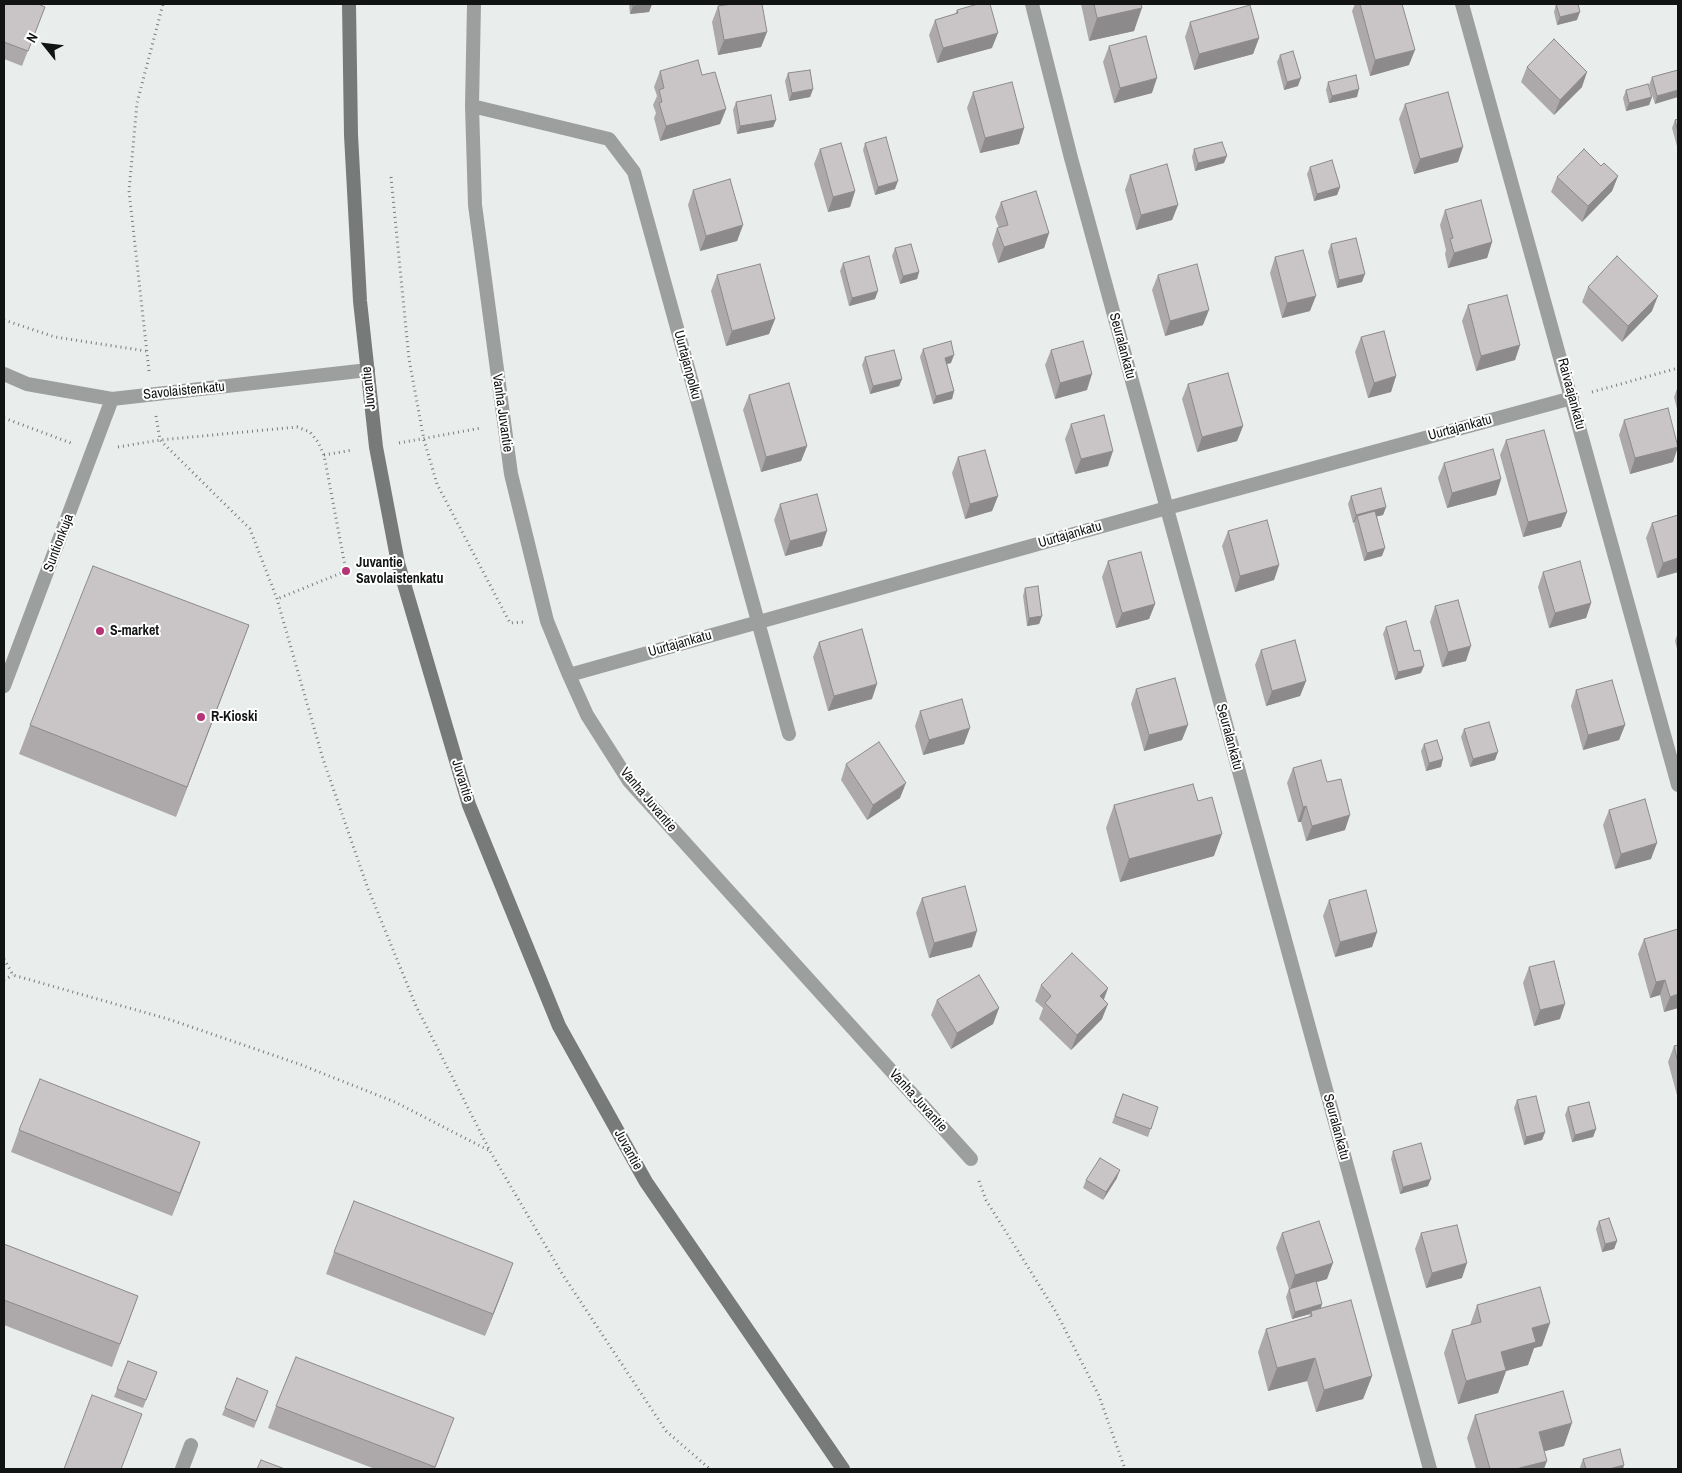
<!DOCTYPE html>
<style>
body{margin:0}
#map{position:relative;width:1682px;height:1473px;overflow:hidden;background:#e9eeed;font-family:"Archivo Narrow",sans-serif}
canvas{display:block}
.frame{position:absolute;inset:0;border:5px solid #121414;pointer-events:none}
.north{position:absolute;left:20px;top:20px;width:50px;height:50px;-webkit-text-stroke:4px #fff;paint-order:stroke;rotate:299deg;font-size:14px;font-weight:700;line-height:20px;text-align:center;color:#121414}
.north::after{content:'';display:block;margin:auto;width:18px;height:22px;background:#121414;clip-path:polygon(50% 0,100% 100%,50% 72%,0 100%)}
</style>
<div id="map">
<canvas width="1682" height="1473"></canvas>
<div class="frame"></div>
<div class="north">N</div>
</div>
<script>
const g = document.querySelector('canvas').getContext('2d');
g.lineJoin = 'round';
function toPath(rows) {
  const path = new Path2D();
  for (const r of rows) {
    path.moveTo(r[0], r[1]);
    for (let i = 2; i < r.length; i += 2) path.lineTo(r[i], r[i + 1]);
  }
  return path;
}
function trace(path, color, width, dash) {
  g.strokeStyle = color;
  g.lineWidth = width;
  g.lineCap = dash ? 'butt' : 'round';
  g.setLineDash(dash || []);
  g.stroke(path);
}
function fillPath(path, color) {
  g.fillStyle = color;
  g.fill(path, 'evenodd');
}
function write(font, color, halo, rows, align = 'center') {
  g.font = font + ' "Archivo Narrow",sans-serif';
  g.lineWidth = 4;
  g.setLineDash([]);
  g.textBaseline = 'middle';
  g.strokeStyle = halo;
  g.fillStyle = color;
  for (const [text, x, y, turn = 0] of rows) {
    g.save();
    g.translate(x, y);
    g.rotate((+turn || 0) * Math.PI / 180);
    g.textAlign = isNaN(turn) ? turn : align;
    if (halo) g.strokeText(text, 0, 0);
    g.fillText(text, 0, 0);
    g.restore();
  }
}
trace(toPath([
 [391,177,409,359,424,440,437,484,510,623,524,622],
 [4,320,55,337,146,351],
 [149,371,129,191,137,103,163,4],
 [1592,392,1678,368],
 [156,416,160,440,250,529,277,599,323,759,367,886,416,1006,490,1151,561,1272,666,1431,710,1469],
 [4,418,71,443],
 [399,443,481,428],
 [118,447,160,440,297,427,310,432,318,442,324,455,346,571,277,599],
 [324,455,353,450],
 [4,959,13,975,168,1019,299,1064,395,1102,490,1151],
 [4,980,13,975],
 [979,1181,986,1200,1056,1312,1099,1396,1125,1469]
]), '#797c7c', 3, [1, 4]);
trace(toPath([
 [474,4,472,106,475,205,511,474,547,621,569,675,587,715,629,781,971,1159],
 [1032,4,1071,158,1430,1469],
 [1462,4,1678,785],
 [472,106,609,139,634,172,789,734],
 [4,374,27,384,112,399,368,370],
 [569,675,1167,508,1572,398],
 [4,686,112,399],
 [182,1469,191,1445]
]), '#9d9f9f', 14);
trace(toPath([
 [349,4,351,135,360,301,376,447,398,563,469,805,559,1026,646,1182,843,1469]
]), '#777a79', 14);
fillPath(toPath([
 [4,4,45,7,22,66,4,59],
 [629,4,652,4,649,12,630,14],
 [1081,4,1141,4,1134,31,1089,41],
 [1355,4,1402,4,1409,65,1370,76,1352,11],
 [1556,4,1577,20,1557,25,1554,12],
 [718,6,767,32,761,47,718,55,712,22],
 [957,10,992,48,937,63,929,35,935,20,955,14],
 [1190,22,1259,38,1253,54,1194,70,1185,37],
 [1109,46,1152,93,1114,103,1103,62],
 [1280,55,1298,86,1284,90,1277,62],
 [1527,67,1582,87,1554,115,1521,82],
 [1678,70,1655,104,1649,85,1652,77],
 [660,71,702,75,726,109,720,124,660,141,654,118,656,113,653,105,657,96,654,87],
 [788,73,813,89,810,97,789,101,785,81],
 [1328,82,1357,97,1329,103,1326,90],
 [1626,90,1652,97,1649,105,1626,111,1623,98],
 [973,92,1024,128,1019,144,980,153,967,108],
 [736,102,776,120,773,127,737,134,733,110],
 [1405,104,1458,162,1414,174,1399,119],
 [1678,119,1678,150,1672,128,1675,120],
 [865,143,895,189,875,195,863,150],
 [820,149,855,191,850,207,828,212,814,164],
 [1194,149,1224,163,1195,171,1192,157],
 [1601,166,1618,176,1612,191,1582,222,1551,192,1557,177],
 [1310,167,1340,187,1337,195,1314,201,1307,174],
 [1130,175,1178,205,1172,220,1136,230,1125,190],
 [693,190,743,225,737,241,700,251,688,205],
 [1001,202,1049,233,1044,248,998,263,992,244,997,228,999,228,995,217],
 [1445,210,1492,242,1487,258,1448,268,1445,254,1446,250,1440,225],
 [1331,244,1362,282,1337,288,1328,252],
 [895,248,919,272,917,279,900,284,892,256],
 [1275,257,1310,311,1282,318,1270,273],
 [843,263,875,299,849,306,840,271],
 [717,275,775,319,769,334,726,346,711,291],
 [1158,275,1203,325,1165,336,1152,290],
 [1588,287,1652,311,1622,342,1582,302],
 [1468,305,1520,345,1515,360,1476,371,1462,321],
 [1361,337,1396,376,1391,392,1368,398,1355,352],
 [923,349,951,363,947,364,954,391,952,399,933,404,920,357],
 [1051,350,1087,390,1055,399,1045,365],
 [865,357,902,379,899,386,870,394,862,365],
 [1188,384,1243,426,1237,441,1197,452,1182,399],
 [1677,389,1678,389,1678,413,1674,397],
 [749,395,807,446,801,461,761,472,743,410],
 [1624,420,1673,462,1630,474,1619,435],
 [1071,424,1108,466,1075,474,1065,439],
 [1506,440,1567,512,1561,527,1523,537,1500,455],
 [958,457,998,496,992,511,965,519,952,473],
 [1444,463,1501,479,1496,495,1447,508,1438,478],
 [1351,496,1386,507,1383,515,1377,516,1382,556,1364,561,1354,524,1355,522,1353,523,1348,504],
 [780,504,822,546,785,556,774,520],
 [1678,515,1678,572,1657,578,1646,538,1652,523],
 [1228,531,1279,565,1274,580,1235,592,1222,546],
 [1108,561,1155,604,1149,619,1116,628,1102,577],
 [1543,572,1591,603,1586,618,1549,628,1538,587],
 [1025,588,1042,616,1039,624,1027,626,1023,596],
 [1435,606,1466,661,1442,667,1430,622],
 [249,625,176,817,19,754,30,725],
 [1386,627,1421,673,1395,680,1383,634],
 [1678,632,1678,653,1675,641],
 [819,642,872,699,828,711,813,657],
 [1261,650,1306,681,1300,696,1266,706,1255,665],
 [1136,689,1182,740,1144,751,1131,704],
 [1576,690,1625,725,1619,740,1583,750,1571,706],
 [920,711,964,744,923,755,915,726],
 [1464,729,1495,760,1470,767,1461,737],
 [1424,744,1441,767,1426,771,1421,751],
 [846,764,900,798,867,820,841,780],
 [1293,768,1327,782,1345,830,1306,841,1301,822,1298,822,1287,783],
 [1114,805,1214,856,1120,882,1106,828],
 [1609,810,1651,859,1615,869,1603,825],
 [922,898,972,947,929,958,916,913],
 [1329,900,1377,932,1372,947,1335,957,1323,916],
 [1678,929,1678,1008,1664,1012,1660,995,1650,998,1638,954,1644,939],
 [1529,967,1560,1019,1534,1026,1523,983],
 [1041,985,1108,988,1104,1000,1102,1019,1071,1050,1039,1019,1043,1008,1035,1001],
 [937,1000,999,1008,993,1024,951,1049,931,1015],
 [1678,1045,1678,1099,1668,1062,1674,1046],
 [1123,1094,1158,1107,1148,1137,1112,1123],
 [1517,1100,1545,1132,1542,1140,1524,1145,1514,1108],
 [1568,1107,1596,1129,1593,1137,1572,1142,1565,1115],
 [19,1130,200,1142,172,1216,11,1152],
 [1393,1151,1428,1186,1400,1194,1391,1159],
 [1117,1178,1103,1200,1083,1188,1086,1180],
 [1599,1221,1617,1241,1614,1249,1602,1252,1596,1229],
 [1282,1233,1327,1279,1317,1282,1321,1308,1372,1376,1363,1399,1316,1412,1307,1381,1268,1391,1258,1352,1266,1329,1309,1317,1310,1314,1292,1319,1286,1297,1289,1289,1276,1248],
 [1421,1233,1462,1278,1426,1288,1415,1249],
 [4,1244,138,1296,112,1367,4,1325],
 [334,1252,505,1285,485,1336,326,1274],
 [1477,1305,1542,1346,1534,1348,1528,1365,1506,1371,1498,1393,1458,1404,1444,1353,1452,1330,1470,1325],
 [128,1361,157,1372,143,1408,114,1397],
 [268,1391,254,1428,222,1415,225,1408],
 [276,1406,446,1440,435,1469,375,1469,268,1428],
 [1475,1415,1564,1446,1544,1451,1544,1469,1476,1469,1467,1438],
 [1583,1459,1623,1469,1581,1469,1580,1467]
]), '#ada9ab');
fillPath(toPath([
 [652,4,649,12,630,14,633,6],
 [1142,8,1134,31,1089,41,1097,18],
 [1580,12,1577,20,1557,25,1560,17],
 [767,32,761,47,718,55,724,40],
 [998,33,992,48,937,63,943,48],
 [1259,38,1253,54,1194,70,1199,54],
 [1415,50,1409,65,1370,76,1375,60],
 [1587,72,1582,87,1554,115,1560,100],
 [1157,78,1152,93,1114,103,1120,88],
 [1301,78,1298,86,1284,90,1287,82],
 [813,89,810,97,789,101,792,93],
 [1359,89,1357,97,1329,103,1332,96],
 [1678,90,1678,97,1655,104,1657,96],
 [1652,97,1649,105,1626,111,1629,103],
 [726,109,720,124,660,141,666,126],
 [776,120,773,127,737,134,740,126],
 [1024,128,1019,144,980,153,985,138],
 [1463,147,1458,162,1414,174,1420,159],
 [1227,156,1224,163,1195,171,1198,163],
 [1618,176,1612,191,1582,222,1588,206],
 [898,181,895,189,875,195,878,187],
 [1340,187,1337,195,1314,201,1317,194],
 [855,191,850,207,828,212,833,197],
 [1178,205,1172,220,1136,230,1141,215],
 [743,225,737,241,700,251,706,236],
 [1049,233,1044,248,998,263,1004,247],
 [1492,242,1487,258,1448,268,1454,253],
 [919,272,917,279,900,284,903,276],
 [1365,274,1362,282,1337,288,1339,280],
 [878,291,875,299,849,306,852,298],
 [1316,296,1310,311,1282,318,1287,303],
 [1658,296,1652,311,1622,342,1628,326],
 [1209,310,1203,325,1165,336,1170,321],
 [775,319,769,334,726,346,732,331],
 [1520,345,1515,360,1476,371,1481,356],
 [954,355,951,363,942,365,945,358],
 [1092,374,1087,390,1055,399,1060,383],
 [1396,376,1391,392,1368,398,1374,383],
 [902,379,899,386,870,394,873,386],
 [954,391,952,399,933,404,936,396],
 [1243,426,1237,441,1197,452,1202,437],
 [807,446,801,461,761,472,766,457],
 [1678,447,1673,462,1630,474,1635,458],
 [1113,451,1108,466,1075,474,1081,459],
 [1501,479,1496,495,1447,508,1452,493],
 [998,496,992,511,965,519,970,504],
 [1386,507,1383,515,1358,521,1357,516,1355,522,1353,523,1356,515],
 [1567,512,1561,527,1523,537,1528,522],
 [827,531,822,546,785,556,790,541],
 [1385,548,1382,556,1364,561,1367,553],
 [1678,558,1678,572,1657,578,1663,563],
 [1279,565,1274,580,1235,592,1240,576],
 [1591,603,1586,618,1549,628,1555,613],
 [1155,604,1149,619,1116,628,1122,613],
 [1042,616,1039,624,1027,626,1029,618],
 [249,625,238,655,176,817,187,787],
 [1471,646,1466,661,1442,667,1448,652],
 [1424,666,1421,673,1395,680,1398,672],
 [1306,681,1300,696,1266,706,1272,691],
 [877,684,872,699,828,711,834,696],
 [1188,725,1182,740,1144,751,1149,735],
 [1625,725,1619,740,1583,750,1588,735],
 [970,728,964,744,923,755,929,740],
 [1498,752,1495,760,1470,767,1473,759],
 [1443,759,1441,767,1426,771,1429,763],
 [906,783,900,798,867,820,873,805],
 [1306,806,1301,822,1298,822,1303,807],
 [1350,815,1345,830,1306,841,1312,826],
 [1222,834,1214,856,1120,882,1129,859],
 [1657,843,1651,859,1615,869,1621,854],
 [977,931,972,947,929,958,934,943],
 [1377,932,1372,947,1335,957,1340,942],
 [1665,980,1660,995,1650,998,1656,982],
 [1108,988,1102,1003,1100,996],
 [1678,994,1678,1008,1664,1012,1670,997],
 [1108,1004,1102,1019,1071,1050,1077,1035],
 [1565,1004,1560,1019,1534,1026,1540,1010],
 [999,1008,993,1024,951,1049,957,1033],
 [1596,1129,1593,1137,1572,1142,1575,1135],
 [1545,1132,1542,1140,1524,1145,1526,1137],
 [200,1142,192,1164,172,1216,180,1193],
 [1120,1170,1117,1178,1103,1200,1106,1192],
 [1431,1179,1428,1186,1400,1194,1403,1187],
 [1617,1241,1614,1249,1602,1252,1605,1244],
 [513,1263,505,1285,485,1336,493,1314],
 [1333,1263,1327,1279,1290,1290,1295,1275],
 [1467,1263,1462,1278,1426,1288,1432,1273],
 [1322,1304,1320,1312,1311,1311,1310,1314,1292,1319,1295,1312],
 [1550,1323,1542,1346,1534,1348,1528,1365,1506,1371,1498,1393,1458,1404,1466,1381,1501,1352,1532,1328],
 [1315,1358,1307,1381,1268,1391,1277,1368],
 [1372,1376,1363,1399,1316,1412,1324,1390],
 [1572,1423,1564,1446,1531,1455,1539,1432],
 [1547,1461,1544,1469,1516,1469],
 [1624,1465,1623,1469,1609,1469]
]), '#8d8a8b');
const building = toPath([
 [4,4,38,4,45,7,28,51,4,42,4,4],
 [632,4,652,4,633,6,632,4],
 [732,4,762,4,767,32,724,40,718,6,732,4],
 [978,4,990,4,998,33,943,48,935,20,958,13,957,10,978,4],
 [1094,4,1141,4,1142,8,1097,18,1094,4],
 [1360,4,1402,4,1415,50,1375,60,1360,4],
 [1556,4,1578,4,1580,12,1560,17,1556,4],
 [1250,5,1259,38,1199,54,1190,22,1250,5],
 [1146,36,1157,78,1120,88,1109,46,1146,36],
 [1554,39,1587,72,1560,100,1527,67,1554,39],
 [1293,51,1301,78,1287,82,1280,55,1293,51],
 [698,60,702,75,715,72,726,109,666,126,659,103,662,102,659,90,664,88,660,71,698,60],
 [810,70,813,89,792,93,788,73,810,70],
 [1678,70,1678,90,1657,96,1652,77,1678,70],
 [1356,75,1359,89,1332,96,1328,82,1356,75],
 [1012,82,1024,128,985,138,973,92,1012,82],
 [1648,84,1652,97,1629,103,1626,90,1648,84],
 [1448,92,1463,147,1420,159,1405,104,1448,92],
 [771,95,776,120,740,126,736,102,771,95],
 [1678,119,1678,133,1675,120,1678,119],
 [886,137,898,181,878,187,865,143,886,137],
 [1222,142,1227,156,1198,163,1194,149,1222,142],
 [841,143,855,191,833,197,820,149,841,143],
 [1584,149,1601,166,1604,163,1618,176,1588,206,1557,177,1584,149],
 [1332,160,1340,187,1317,194,1310,167,1332,160],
 [1167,164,1178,205,1141,215,1130,175,1167,164],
 [730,179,743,225,706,236,693,190,730,179],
 [1036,191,1049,233,1004,247,997,228,1008,225,1001,202,1036,191],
 [1481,200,1492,242,1454,253,1450,239,1453,238,1445,210,1481,200],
 [1356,238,1365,274,1339,280,1331,244,1356,238],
 [911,244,919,272,903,276,895,248,911,244],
 [1303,250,1316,296,1287,303,1275,257,1303,250],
 [869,256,878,291,852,298,843,263,869,256],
 [1617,256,1658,296,1628,326,1588,287,1617,256],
 [760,264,775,319,732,331,717,275,760,264],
 [1197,264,1209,310,1170,321,1158,275,1197,264],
 [1507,295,1520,345,1481,356,1468,305,1507,295],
 [1384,331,1396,376,1374,383,1361,337,1384,331],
 [951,341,954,355,945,358,954,391,936,396,923,349,951,341],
 [1083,341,1092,374,1060,383,1051,350,1083,341],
 [894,350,902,379,873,386,865,357,894,350],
 [1228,373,1243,426,1202,437,1188,384,1228,373],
 [789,383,807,446,766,457,749,395,789,383],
 [1668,408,1678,447,1635,458,1624,420,1668,408],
 [1104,415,1113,451,1081,459,1071,424,1104,415],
 [1544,430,1567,512,1528,522,1506,440,1544,430],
 [1493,449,1501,479,1452,493,1444,463,1493,449],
 [985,450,998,496,970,504,958,457,985,450],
 [1381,488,1386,507,1356,515,1351,496,1381,488],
 [817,494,827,531,790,541,780,504,817,494],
 [1375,511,1385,548,1367,553,1357,516,1375,511],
 [1678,515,1678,558,1663,563,1652,523,1678,515],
 [1267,520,1279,565,1240,576,1228,531,1267,520],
 [1141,552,1155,604,1122,613,1108,561,1141,552],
 [1580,561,1591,603,1555,613,1543,572,1580,561],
 [93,566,249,625,187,787,30,725,93,566],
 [1038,586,1042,616,1029,618,1025,588,1038,586],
 [1458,600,1471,646,1448,652,1435,606,1458,600],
 [1406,621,1414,651,1420,650,1424,666,1398,672,1386,627,1406,621],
 [862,629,877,684,834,696,819,642,862,629],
 [1295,640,1306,681,1272,691,1261,650,1295,640],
 [1175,678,1188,725,1149,735,1136,689,1175,678],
 [1612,680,1625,725,1588,735,1576,690,1612,680],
 [962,699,970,728,929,740,920,711,962,699],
 [1489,722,1498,752,1473,759,1464,729,1489,722],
 [1437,740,1443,759,1429,763,1424,744,1437,740],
 [879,742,906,783,873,805,846,764,879,742],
 [1321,760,1327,782,1341,779,1350,815,1312,826,1306,806,1303,807,1293,768,1321,760],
 [1193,784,1198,801,1212,797,1222,834,1129,859,1114,805,1193,784],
 [1645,799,1657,843,1621,854,1609,810,1645,799],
 [965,886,977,931,934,943,922,898,965,886],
 [1366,890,1377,932,1340,942,1329,900,1366,890],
 [1678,929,1678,994,1670,997,1665,980,1656,982,1644,939,1678,929],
 [1072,953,1108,988,1100,996,1108,1004,1077,1035,1045,1003,1051,996,1041,985,1072,953],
 [1554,961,1565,1004,1540,1010,1529,967,1554,961],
 [979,975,999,1008,957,1033,937,1000,979,975],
 [1678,1045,1678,1063,1674,1046,1678,1045],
 [40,1079,200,1142,180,1193,19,1130,40,1079],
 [1123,1094,1158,1107,1151,1129,1115,1116,1123,1094],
 [1536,1096,1545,1132,1526,1137,1517,1100,1536,1096],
 [1589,1102,1596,1129,1575,1135,1568,1107,1589,1102],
 [1421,1143,1431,1179,1403,1187,1393,1151,1421,1143],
 [1100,1158,1120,1170,1106,1192,1086,1180,1100,1158],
 [354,1201,513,1263,493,1314,334,1252,354,1201],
 [1609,1218,1617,1241,1605,1244,1599,1221,1609,1218],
 [1319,1221,1333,1263,1295,1275,1282,1233,1319,1221],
 [1457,1225,1467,1263,1432,1273,1421,1233,1457,1225],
 [4,1244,138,1296,120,1344,4,1300,4,1244],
 [1316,1281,1322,1304,1295,1312,1289,1289,1316,1281],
 [1540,1287,1550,1323,1532,1328,1536,1342,1501,1352,1506,1370,1466,1381,1452,1330,1481,1322,1477,1305,1540,1287],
 [1351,1300,1372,1376,1324,1390,1315,1358,1277,1368,1266,1329,1312,1316,1311,1311,1351,1300],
 [296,1357,454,1418,435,1467,276,1406,296,1357],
 [128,1361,157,1372,146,1400,117,1389,128,1361],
 [237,1378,268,1391,256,1421,225,1408,237,1378],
 [1563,1391,1572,1423,1539,1432,1547,1461,1516,1469,1490,1469,1475,1415,1563,1391],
 [92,1395,142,1414,121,1469,64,1469,92,1395],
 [1620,1449,1624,1465,1609,1469,1586,1469,1583,1459,1620,1449],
 [261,1460,285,1469,257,1469,261,1460]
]);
fillPath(building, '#c9c5c7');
trace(building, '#8d8a8b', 1);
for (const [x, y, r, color] of [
 [346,571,5,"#b83376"],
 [100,631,5,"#b83376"],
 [201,717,5,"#b83376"]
]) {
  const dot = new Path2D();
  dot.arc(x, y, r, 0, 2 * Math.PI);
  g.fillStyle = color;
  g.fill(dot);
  trace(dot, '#fff', 2);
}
write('14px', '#121414', '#fff', [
 ["Seuralankatu",1122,346,75],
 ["Uurtajanpolku",687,365,75],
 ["Juvantie",369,388,-96],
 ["Savolaistenkatu",184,391,-6],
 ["Raivaajankatu",1571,394,75],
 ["Vanha Juvantie",502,413,82],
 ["Uurtajankatu",1460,428,-15],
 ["Uurtajankatu",1070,535,-16],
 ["Suntionkuja",59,543,-69],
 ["Uurtajankatu",680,644,-16],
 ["Seuralankatu",1229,737,75],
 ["Juvantie",462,781,73],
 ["Vanha Juvantie",648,800,50],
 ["Vanha Juvantie",918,1101,48],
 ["Seuralankatu",1336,1127,75],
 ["Juvantie",628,1150,61]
]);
write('bold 14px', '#121414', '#fff', [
 ["Juvantie",356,563],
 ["Savolaistenkatu",356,579],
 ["S-market",110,631],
 ["R-Kioski",211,717]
], 'left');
</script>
